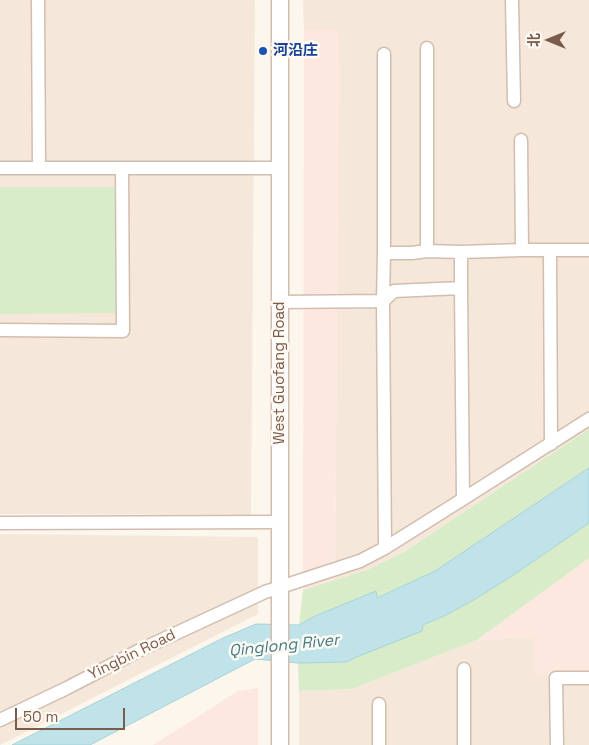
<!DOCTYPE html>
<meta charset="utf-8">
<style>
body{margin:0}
#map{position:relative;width:589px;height:745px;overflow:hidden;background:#fdf6ec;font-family:"Space Grotesk","Noto Sans SC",sans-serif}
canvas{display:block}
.north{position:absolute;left:524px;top:15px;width:50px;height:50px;-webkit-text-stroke:4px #fffaf3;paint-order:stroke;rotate:270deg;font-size:14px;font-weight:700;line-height:20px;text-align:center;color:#7a5c4d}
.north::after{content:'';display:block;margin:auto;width:18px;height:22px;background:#7a5c4d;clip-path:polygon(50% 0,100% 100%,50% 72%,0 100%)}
.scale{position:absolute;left:15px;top:708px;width:110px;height:22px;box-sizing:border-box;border:2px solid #7a5c4d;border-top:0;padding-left:6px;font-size:15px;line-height:18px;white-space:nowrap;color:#7a5c4d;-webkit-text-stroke:4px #fffaf3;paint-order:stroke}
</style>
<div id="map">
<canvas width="589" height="745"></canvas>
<div class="north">北</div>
<div class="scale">50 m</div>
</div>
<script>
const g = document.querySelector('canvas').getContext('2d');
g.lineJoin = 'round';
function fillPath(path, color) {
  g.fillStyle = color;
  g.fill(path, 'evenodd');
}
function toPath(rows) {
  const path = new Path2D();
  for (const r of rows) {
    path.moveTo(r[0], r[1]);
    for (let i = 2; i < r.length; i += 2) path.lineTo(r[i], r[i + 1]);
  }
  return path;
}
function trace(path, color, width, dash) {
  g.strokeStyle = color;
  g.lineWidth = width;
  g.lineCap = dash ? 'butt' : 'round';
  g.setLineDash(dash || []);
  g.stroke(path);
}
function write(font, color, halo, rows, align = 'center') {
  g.font = font + ' "Space Grotesk","Noto Sans SC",sans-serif';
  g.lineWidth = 5;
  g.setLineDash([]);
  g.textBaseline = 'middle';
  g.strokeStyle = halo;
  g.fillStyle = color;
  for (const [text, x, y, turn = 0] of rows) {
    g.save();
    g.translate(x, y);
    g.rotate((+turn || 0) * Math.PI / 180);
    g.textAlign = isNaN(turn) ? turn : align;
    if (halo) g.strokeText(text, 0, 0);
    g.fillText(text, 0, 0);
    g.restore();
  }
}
fillPath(toPath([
 [0,0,255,0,251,515,0,514],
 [303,0,589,0,589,429,404,552,367,570,335,580,339,31,304,31],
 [0,534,258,537,258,614,0,745],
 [534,636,589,674,589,745,299,745,299,691,352,689,477,640]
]), '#f5e8da');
fillPath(toPath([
 [339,30,335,580,303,590,304,31],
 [589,558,589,674,535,675,534,636,477,640],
 [258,688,258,745,153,745,238,691]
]), '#fde8e0');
fillPath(toPath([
 [0,187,117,187,117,313,0,314],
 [589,429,589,468,474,546,435,571,377,598,376,591,313,617,299,625,303,590,367,570,404,552],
 [589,523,589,558,477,640,352,689,299,691,298,663,347,662,354,658,444,616,472,601,512,576]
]), '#d8ecc9');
const water = toPath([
 [589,468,589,523,512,576,472,601,444,616,423,625,422,631,354,658,347,662,298,663,255,659,90,745,12,745,223,638,256,624,299,625,313,617,376,591,377,598,435,571,589,468]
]);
fillPath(water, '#bfe3e8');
trace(water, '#a5d3da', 1);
const minor = toPath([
 [38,0,39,168],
 [512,0,514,101],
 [427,48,427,251],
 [521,140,522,250],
 [0,168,280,168],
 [550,250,551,444],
 [384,253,384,54],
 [461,288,463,499],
 [280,302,383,301,384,253,412,253,427,251,461,252,522,250,589,250],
 [0,330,123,331,122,168],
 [0,523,279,522],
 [385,548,383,301,394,291,461,288,461,252],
 [379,704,379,745],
 [0,720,67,688,140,650,265,592,360,561,385,548,463,499,589,419],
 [464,745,464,669],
 [557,745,556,678,589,678]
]);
const tertiary = toPath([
 [280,0,280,745]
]);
trace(minor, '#d1beb0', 15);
trace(tertiary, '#d1beb0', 19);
trace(minor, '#fff', 12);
trace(tertiary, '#fff', 16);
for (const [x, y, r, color] of [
 [263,51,5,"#1a4fb4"]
]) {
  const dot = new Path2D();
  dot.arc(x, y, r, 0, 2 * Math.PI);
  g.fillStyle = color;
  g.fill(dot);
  trace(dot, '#fffaf3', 2);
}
write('bold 15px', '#164399', '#fffaf3', [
 ["河沿庄",273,51]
], 'left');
write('15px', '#7a5c4d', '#fffaf3', [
 ["West Guofang Road",280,373,-90],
 ["Yingbin Road",132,655,-26]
]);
write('italic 16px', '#437c86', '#fffaf3', [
 ["Qinglong River",284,646,-6]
]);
</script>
